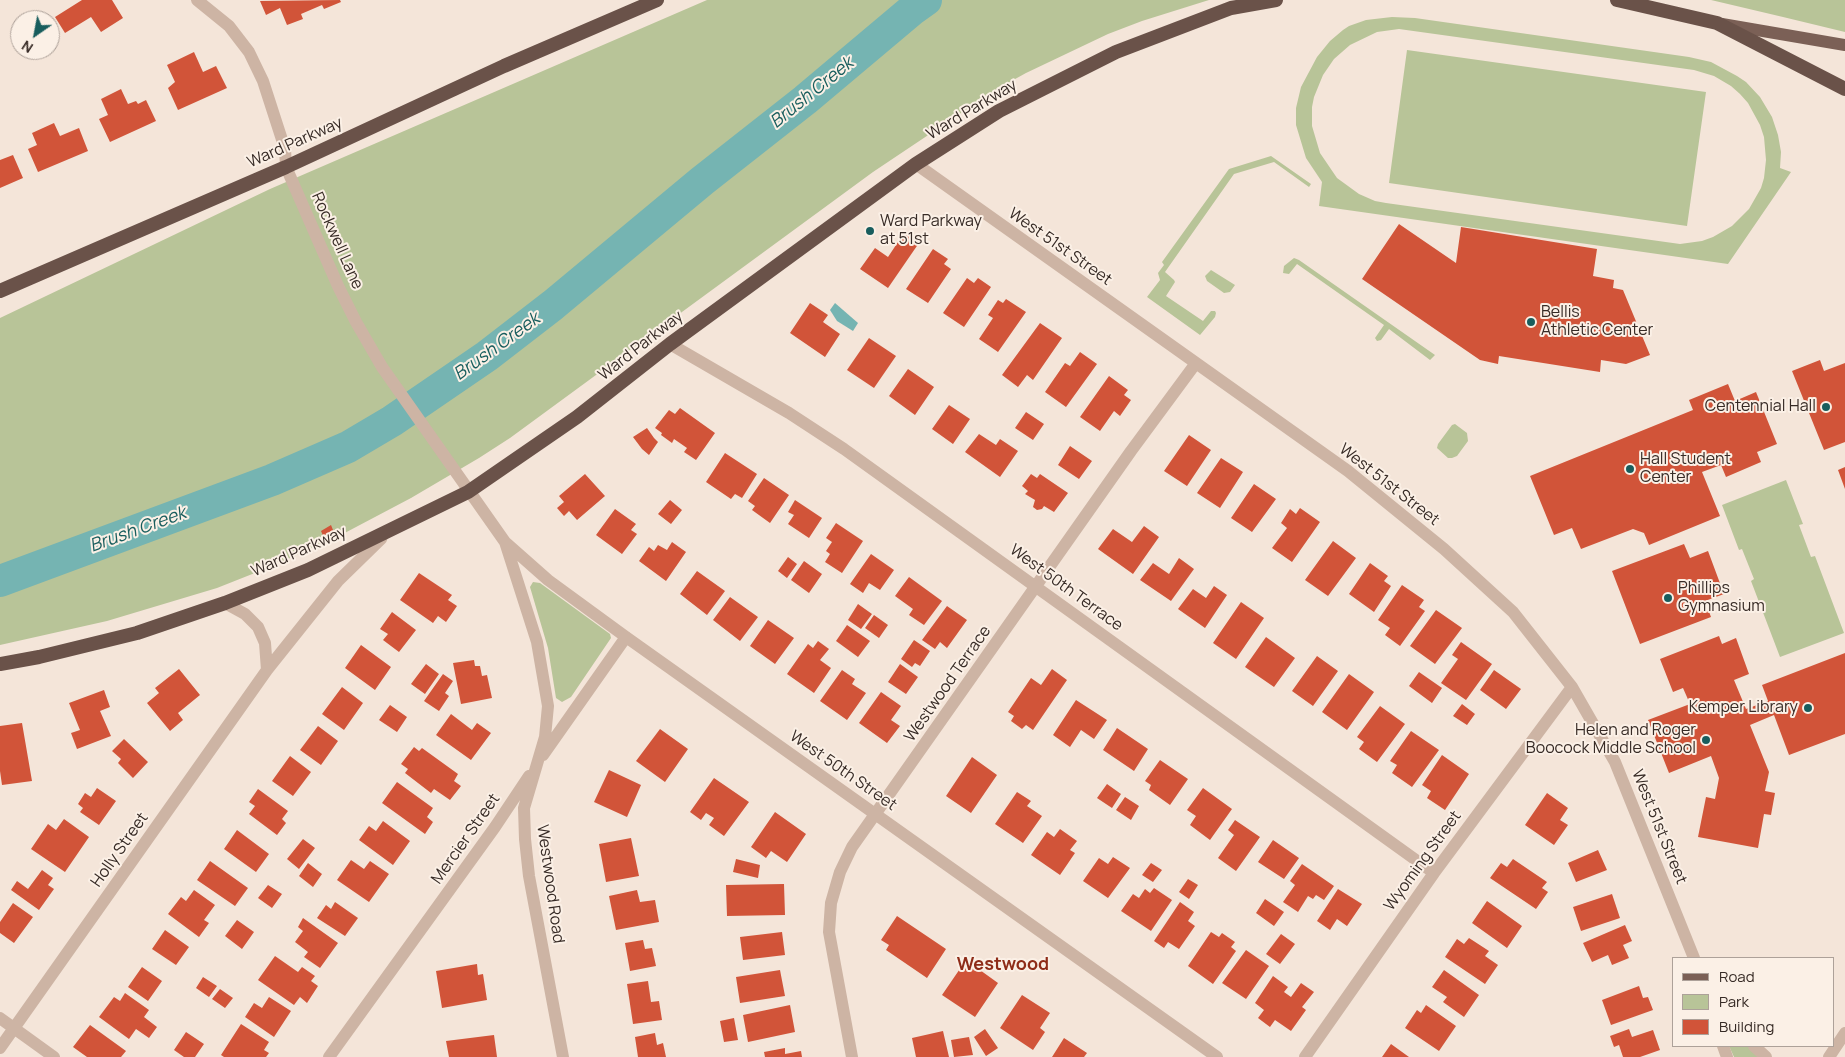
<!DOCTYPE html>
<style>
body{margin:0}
#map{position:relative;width:1845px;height:1057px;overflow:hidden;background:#f4e5d9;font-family:Manrope,sans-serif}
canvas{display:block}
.legend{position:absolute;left:1672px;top:957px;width:162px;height:90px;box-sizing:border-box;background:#fbf0e6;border:1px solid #ada199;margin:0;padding:6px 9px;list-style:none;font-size:15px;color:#372b26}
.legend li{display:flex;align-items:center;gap:10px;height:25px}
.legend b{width:25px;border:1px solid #ada199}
.north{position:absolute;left:10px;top:10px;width:50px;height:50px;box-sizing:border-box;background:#fbf0e6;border:1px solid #ada199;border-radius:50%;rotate:213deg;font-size:14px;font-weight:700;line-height:20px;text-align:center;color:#372b26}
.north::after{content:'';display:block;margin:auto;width:18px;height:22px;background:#185d5d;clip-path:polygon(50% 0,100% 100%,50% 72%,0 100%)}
</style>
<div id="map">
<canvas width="1845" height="1057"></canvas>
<ul class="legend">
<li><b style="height:6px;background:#7b6056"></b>Road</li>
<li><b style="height:14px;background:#b8c498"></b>Park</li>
<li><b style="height:14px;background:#d15439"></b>Building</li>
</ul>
<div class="north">N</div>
</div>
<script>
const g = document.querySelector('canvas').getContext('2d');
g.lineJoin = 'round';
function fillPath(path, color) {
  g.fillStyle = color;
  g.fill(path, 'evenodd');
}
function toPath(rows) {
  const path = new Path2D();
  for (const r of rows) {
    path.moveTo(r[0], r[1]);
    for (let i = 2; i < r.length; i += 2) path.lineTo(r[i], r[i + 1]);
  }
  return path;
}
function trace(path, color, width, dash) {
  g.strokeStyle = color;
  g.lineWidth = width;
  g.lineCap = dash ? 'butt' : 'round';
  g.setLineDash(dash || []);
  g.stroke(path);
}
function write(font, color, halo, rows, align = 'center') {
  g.font = font + ' Manrope,sans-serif';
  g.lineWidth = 4;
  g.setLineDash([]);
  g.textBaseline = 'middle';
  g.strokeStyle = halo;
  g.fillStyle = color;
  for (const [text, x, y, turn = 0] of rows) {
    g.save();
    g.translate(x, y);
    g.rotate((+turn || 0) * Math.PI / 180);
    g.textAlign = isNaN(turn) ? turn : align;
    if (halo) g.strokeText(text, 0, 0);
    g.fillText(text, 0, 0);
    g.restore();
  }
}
fillPath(toPath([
 [707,0,1209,0,1142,21,1108,34,1026,73,997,89,873,172,510,438,479,458,411,498,339,536,270,567,217,588,107,621,0,645,0,318,270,189],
 [1711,0,1845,0,1845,32,1783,17],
 [1392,17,1415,18,1689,57,1711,62,1737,76,1746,82,1760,97,1772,117,1778,135,1781,152,1780,168,1791,172,1728,264,1319,206,1322,182,1306,158,1296,125,1296,108,1301,87,1317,57,1330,41,1343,30,1349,26,1366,20],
 [1399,29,1694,70,1714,76,1731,86,1740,94,1748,103,1760,125,1764,137,1766,160,1764,178,1761,188,1749,209,1732,226,1713,237,1702,241,1680,244,1386,203,1375,201,1359,194,1337,178,1320,153,1312,126,1312,107,1314,97,1323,75,1334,59,1350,45,1377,32],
 [1407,50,1706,92,1687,226,1389,183],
 [1271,156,1311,184,1309,187,1274,162,1234,174,1165,272,1174,280,1175,282,1166,296,1203,321,1211,311,1215,311,1216,313,1215,317,1200,335,1147,297,1160,280,1158,273,1164,265,1162,262,1229,169],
 [1294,258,1299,260,1435,355,1430,360,1389,329,1381,340,1377,341,1375,338,1384,325,1297,264,1289,274,1283,273,1284,266],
 [1211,270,1235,285,1230,292,1224,293,1207,281,1205,276],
 [1455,424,1467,433,1468,441,1457,456,1452,458,1448,458,1437,448,1438,444,1452,425],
 [1786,480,1803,524,1799,525,1811,557,1815,556,1844,633,1780,657,1751,581,1754,579,1742,549,1739,550,1722,505],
 [533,582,540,583,610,634,611,638,571,697,562,702,556,698,548,648,530,587],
 [1729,1046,1748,1046,1760,1057,1734,1057]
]), '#b8c498');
fillPath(toPath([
 [835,303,858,323,853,331,837,321,830,310]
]), '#75b4b2');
trace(toPath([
 [0,581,272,480,348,447,392,421,487,356,553,305,702,181,805,100,912,10,926,0]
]), '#75b4b2', 32);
fillPath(toPath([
 [82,0,112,0,123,18,101,32,91,17,65,33,55,17],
 [340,0,341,2,324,9,322,5,301,14,303,19,287,25,280,8,266,15,260,1],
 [194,52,203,72,216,66,227,88,178,110,168,88,175,82,167,65],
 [121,89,128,104,136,101,138,104,146,100,156,121,110,142,99,119,108,115,101,99],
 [54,123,60,136,79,128,88,151,38,172,28,149,37,145,32,133],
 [13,155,23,178,0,188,0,160],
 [1399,224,1456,263,1461,227,1597,249,1593,276,1614,280,1613,288,1623,290,1650,355,1626,364,1601,360,1600,372,1499,356,1498,364,1480,360,1362,279],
 [906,230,921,240,888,288,860,269,875,248,888,257],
 [933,249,948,259,944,264,951,269,928,303,906,289],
 [967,278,974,283,978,278,991,287,964,327,943,313],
 [1006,299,1026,312,998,352,979,339,993,318,988,315,998,300,1003,303],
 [810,303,828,315,823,322,840,334,825,357,790,333],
 [1040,323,1062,338,1033,380,1027,375,1018,387,1002,375],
 [869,338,896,356,874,388,847,370],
 [1080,352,1097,364,1066,407,1045,392,1065,363,1070,366],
 [1820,360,1824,371,1845,363,1845,442,1824,450,1792,371],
 [908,369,934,387,915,415,889,396],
 [1109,376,1128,390,1124,395,1131,400,1120,416,1114,411,1100,431,1080,417],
 [1728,384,1735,401,1756,392,1777,444,1757,452,1761,462,1726,477,1721,465,1702,472,1720,516,1649,545,1644,533,1633,529,1581,549,1572,528,1554,535,1530,476,1693,410,1689,400],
 [949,405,970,419,953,444,932,429],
 [680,408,715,433,696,460,684,452,687,448,674,439,672,443,661,435,662,433,655,428,669,410,675,414],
 [1026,412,1044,424,1033,440,1015,428],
 [647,428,654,438,658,442,649,455,642,449,633,437],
 [979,434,996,445,1000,439,1018,451,1000,477,965,452],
 [1189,435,1211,450,1187,486,1164,471],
 [1070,446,1092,461,1079,479,1058,465],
 [725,453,757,474,742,498,735,494,731,499,706,482],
 [1221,458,1243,472,1220,508,1197,493],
 [1845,467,1845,489,1838,470],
 [585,474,605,496,577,520,569,511,564,516,557,508,564,502,559,496],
 [1031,474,1037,478,1040,474,1068,493,1054,512,1044,506,1042,509,1037,510,1033,507,1035,500,1025,494,1028,491,1022,486],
 [764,478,789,495,770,523,752,510,755,506,748,501],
 [1254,484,1276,499,1252,532,1231,518],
 [670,500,682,510,671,524,658,514],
 [795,500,822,518,809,538,788,524,794,515,788,512],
 [1300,508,1320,522,1292,562,1272,548,1287,528,1281,523,1290,509,1296,514],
 [615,509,636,524,631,530,637,534,622,554,596,535],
 [836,523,863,541,842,573,825,562,830,554,826,551,832,542,826,538],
 [331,525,335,535,325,540,321,531],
 [1144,526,1159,537,1133,574,1098,549,1113,529,1132,542],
 [1333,541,1356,558,1328,596,1305,580],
 [672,542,686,552,666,581,639,561,649,547,654,551,658,545,667,550],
 [1684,544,1690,558,1708,551,1724,594,1705,601,1711,617,1640,644,1612,571],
 [871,554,894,570,880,590,869,583,863,593,850,584],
 [788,557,797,564,787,578,778,571],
 [1179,558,1194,569,1171,601,1140,580,1153,563,1169,574],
 [804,561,822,574,809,593,791,580],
 [1370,563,1388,576,1384,581,1391,586,1374,612,1349,594],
 [697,571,725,591,707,615,680,594],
 [419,573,452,595,448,600,457,606,446,622,438,616,433,623,400,600],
 [909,577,942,601,924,625,909,615,913,609,895,596],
 [1402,585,1424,600,1419,607,1425,611,1400,646,1385,635,1390,628,1378,620],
 [1214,586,1227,595,1205,628,1178,609,1193,589,1206,598],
 [730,597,758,617,740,641,713,620],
 [1241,602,1264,618,1236,659,1213,643],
 [858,604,872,614,861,629,848,620],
 [947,606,967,620,947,648,940,642,935,649,922,640],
 [1436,610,1462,628,1435,664,1410,646],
 [392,612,416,630,399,652,383,640,388,634,380,629],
 [874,615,888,625,879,638,865,628],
 [768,620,794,638,775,664,750,646],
 [847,625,870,641,858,657,836,641],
 [1719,636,1722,644,1736,638,1749,674,1734,680,1746,709,1768,701,1762,685,1845,653,1845,734,1789,755,1774,715,1750,725,1769,772,1765,791,1775,793,1771,815,1764,814,1758,848,1698,837,1706,797,1715,799,1719,778,1711,756,1669,773,1648,720,1690,704,1683,688,1673,692,1660,659],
 [1266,637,1295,658,1274,687,1245,667],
 [914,640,930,651,920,666,915,663,912,667,901,659],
 [818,641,829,649,820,660,831,668,814,693,787,674,808,644,813,648],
 [1461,642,1492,664,1466,700,1441,683,1458,659,1452,655],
 [361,645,391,667,375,690,345,668],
 [1317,656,1338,671,1313,706,1292,691],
 [474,660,475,666,480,666,482,676,487,675,492,698,461,704,453,663],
 [426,664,439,674,425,694,411,684],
 [900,664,918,677,906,694,888,682],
 [179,669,200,695,178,713,183,720,170,731,147,703,159,693,155,688],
 [1052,669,1067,680,1033,730,1026,725,1022,729,1011,721,1014,716,1008,712,1031,678,1041,685],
 [842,670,855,679,852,684,866,693,847,720,820,701],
 [1494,670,1521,689,1506,709,1480,690],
 [1419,672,1442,688,1432,703,1409,686],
 [443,674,453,681,445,693,449,696,439,711,424,701],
 [1349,674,1374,692,1347,730,1322,712],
 [342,687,363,703,344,730,322,714],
 [104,690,110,707,100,711,111,736,77,749,71,733,80,730,69,703],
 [881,692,901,706,891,720,900,726,887,743,859,723],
 [1076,700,1107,720,1094,739,1081,730,1070,747,1053,735],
 [1462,704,1475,714,1467,725,1453,716],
 [390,705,407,717,397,732,379,720],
 [1380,706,1405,724,1377,762,1359,749,1364,742,1357,737],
 [451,714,472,730,477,723,491,733,471,760,436,735],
 [22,723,32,781,2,785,0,771,0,726],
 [318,726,338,741,321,765,300,750],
 [1117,728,1148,749,1134,771,1103,750],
 [660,729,688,749,665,782,636,761],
 [1411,731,1439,750,1412,787,1392,773,1397,765,1390,761],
 [124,739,148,762,133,778,118,763,121,759,112,751],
 [414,747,419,751,422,748,458,774,454,781,461,786,450,800,434,789,431,793,405,773,408,769,401,764],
 [1442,755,1469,774,1445,810,1427,798,1431,791,1422,785],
 [290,756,311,772,293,796,272,781],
 [972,757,997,775,971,813,946,796],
 [1160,760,1188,779,1170,805,1149,790,1151,785,1145,781],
 [609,770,641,785,627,817,594,802],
 [714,778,749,802,724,836,709,825,714,818,706,813,701,820,690,812],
 [397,782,433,808,427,817,433,822,425,834,382,803],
 [1107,784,1121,794,1112,808,1097,798],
 [97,788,116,801,99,825,80,812,83,808,78,804,85,793,91,797],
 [1203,788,1232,809,1210,840,1190,825,1196,816,1187,810],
 [258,789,288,811,282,819,286,823,277,835,249,814,255,806,249,802],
 [1017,792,1031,801,1027,806,1042,816,1023,843,995,824],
 [1547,793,1568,808,1560,820,1568,825,1554,845,1525,825],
 [1125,797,1139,806,1131,820,1116,810],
 [775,812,806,834,787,862,771,851,766,858,751,847],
 [64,819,89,837,65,872,31,849,48,824,56,830],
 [1235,820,1260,837,1236,871,1218,858,1234,835,1228,830],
 [383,821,410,841,393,865,359,840,369,826,376,831],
 [1060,829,1077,841,1070,850,1075,853,1060,875,1031,855,1047,832,1054,837],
 [237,830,269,854,256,872,224,849],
 [631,838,639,876,606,882,599,844],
 [303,839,315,848,299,869,287,859],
 [1273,840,1299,858,1284,879,1258,862],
 [1598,850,1607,870,1576,882,1568,863],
 [1113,857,1130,868,1108,898,1083,881,1099,858,1108,864],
 [736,859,760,865,758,878,733,872],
 [1513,859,1547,882,1542,888,1548,892,1536,909,1490,878,1501,863,1507,867],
 [351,860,364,869,370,861,389,874,369,902,337,880],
 [210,861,248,888,235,906,197,880],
 [308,863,322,874,313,887,299,876],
 [1151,863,1162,870,1153,882,1142,875],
 [1302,864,1334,886,1324,900,1316,895,1313,899,1308,896,1298,912,1283,902,1295,885,1290,881],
 [42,870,53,878,48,885,54,889,39,910,11,890,17,881,28,889],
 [1188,879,1198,885,1189,899,1179,892],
 [784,884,785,915,727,916,726,885],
 [268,885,282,894,272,908,258,898],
 [1154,888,1172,900,1151,931,1121,911,1133,894,1139,898,1145,889,1150,893],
 [1338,889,1362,904,1347,926,1337,919,1330,930,1317,921],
 [194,890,215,905,204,920,209,923,199,937,168,914,181,897,186,901],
 [637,890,640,902,655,900,659,922,616,930,609,896],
 [1612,894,1620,918,1581,931,1573,907],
 [1265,899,1284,912,1274,926,1256,913],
 [1487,901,1522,926,1507,948,1472,923],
 [335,902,358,918,345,936,317,918,326,905,331,909],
 [1180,902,1194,912,1188,921,1195,926,1179,949,1168,942,1164,948,1154,941],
 [13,903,33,917,14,943,0,933,0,922],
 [897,916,946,949,927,978,886,950,889,945,881,940],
 [303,918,338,943,320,968,304,957,308,952,295,942,303,931,298,927],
 [237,920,254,932,242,949,225,936],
 [1625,925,1632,941,1623,945,1629,958,1612,965,1608,955,1592,962,1583,943],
 [165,930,189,947,176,965,152,949],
 [782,932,785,955,743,960,740,937],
 [1211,932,1219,937,1222,933,1235,942,1231,947,1236,951,1213,984,1188,966],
 [1281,934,1295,944,1280,964,1266,954],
 [1469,938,1489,951,1485,956,1498,965,1485,984,1445,957,1457,939,1464,944],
 [643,940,645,949,652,948,656,966,630,971,625,943],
 [1246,950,1269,966,1246,999,1222,983],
 [275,956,298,972,302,967,315,976,311,981,318,986,307,1003,300,997,294,1005,258,980],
 [966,960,998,983,975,1017,942,995],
 [477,964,478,975,483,974,487,1000,442,1008,436,971],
 [142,967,162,981,148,1001,128,987],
 [780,970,785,996,740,1003,736,977],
 [1444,970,1479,995,1464,1017,1443,1002,1447,997,1432,987],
 [1273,976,1288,987,1284,992,1291,997,1301,983,1314,992,1302,1007,1306,1010,1291,1031,1275,1020,1270,1027,1258,1018,1264,1010,1255,1003],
 [203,977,217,986,209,997,196,988],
 [648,981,651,1002,659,1001,662,1020,633,1024,627,984],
 [1639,986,1643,998,1648,997,1653,1010,1611,1025,1602,1000],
 [220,989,233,998,225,1008,212,999],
 [125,993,149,1010,144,1017,157,1027,149,1038,136,1029,129,1039,99,1017,114,997,120,1001],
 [1022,995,1050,1013,1040,1028,1045,1032,1033,1050,1000,1028],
 [269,997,291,1011,274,1037,245,1017,254,1003,262,1008],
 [790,1005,795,1032,748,1042,743,1015],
 [1426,1005,1456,1026,1439,1051,1405,1028,1417,1010,1421,1013],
 [734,1018,738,1040,724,1042,720,1021],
 [241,1024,269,1042,264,1050,269,1053,266,1057,224,1057,221,1055],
 [90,1025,126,1051,121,1057,87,1057,73,1047],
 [985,1029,998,1048,986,1056,974,1037],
 [1629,1029,1632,1037,1653,1030,1660,1050,1640,1057,1623,1057,1619,1045,1614,1047,1610,1036],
 [943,1031,949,1057,916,1057,912,1038],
 [186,1032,204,1044,195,1057,184,1057,174,1050],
 [655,1033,657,1045,663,1043,666,1057,638,1057,635,1037],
 [494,1035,497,1057,449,1057,446,1041],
 [969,1037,973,1055,954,1057,951,1040],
 [1064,1038,1087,1053,1084,1057,1052,1057],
 [1391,1044,1409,1057,1382,1057],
 [785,1048,785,1054,801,1051,802,1057,765,1057,764,1052]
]), '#d15439');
trace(toPath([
 [197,0,229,26,249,52,263,81,285,149,286,167,338,286,356,322,382,367,505,542,548,580,626,637,1217,1057],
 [916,164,1348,471,1444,549,1513,612,1572,687,1615,762,1694,958],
 [670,344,789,413,844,449,1434,873],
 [505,542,537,642,548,706,545,737,524,808,525,839,529,876,563,1057],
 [225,603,245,614,258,627,265,643,267,670],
 [543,755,626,637],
 [0,1018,54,1057],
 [1723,1046,1727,1057],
 [1754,1046,1766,1057],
 [0,1048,267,670,338,581,381,539,383,533],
 [329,1057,495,827,529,776],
 [852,1057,829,932,831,903,840,872,852,847,1131,451,1196,363],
 [1305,1057,1434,873,1572,687]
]), '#cdb4a4', 12);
trace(toPath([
 [1829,1057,1845,1033]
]), '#cdb4a4', 12);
trace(toPath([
 [1722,24,1845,45]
]), '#7b6056', 12);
trace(toPath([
 [1617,0,1717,23,1845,89],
 [0,291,286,167,504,66,657,0],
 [0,664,39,657,137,633,225,603,308,570,468,492,577,417,670,344,916,164,999,111,1116,52,1231,8,1276,0]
]), '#6a5249', 14);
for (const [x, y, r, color] of [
 [870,231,5,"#185d5d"],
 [1531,322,5,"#185d5d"],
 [1826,407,5,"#185d5d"],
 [1630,469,5,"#185d5d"],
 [1668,598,5,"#185d5d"],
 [1808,708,5,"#185d5d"],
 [1706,740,5,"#185d5d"]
]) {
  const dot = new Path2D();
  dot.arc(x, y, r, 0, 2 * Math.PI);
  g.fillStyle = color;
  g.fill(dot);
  trace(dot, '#fbf0e6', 2);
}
write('16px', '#372b26', '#fbf0e6', [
 ["Ward Parkway",972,110,-31],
 ["Ward Parkway",295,143,-24],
 ["Rockwell Lane",337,241,66],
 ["West 51st Street",1060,247,35],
 ["Ward Parkway",641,346,-38],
 ["West 51st Street",1389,485,38],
 ["Ward Parkway",299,552,-24],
 ["West 50th Terrace",1066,588,36],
 ["Westwood Terrace",948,684,-55],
 ["West 50th Street",843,771,35],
 ["West 51st Street",1659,827,68],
 ["Mercier Street",466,839,-55],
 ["Holly Street",120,850,-55],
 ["Wyoming Street",1423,861,-54],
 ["Westwood Road",550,884,82]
]);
write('16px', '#372b26', '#fbf0e6', [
 ["Ward Parkway",880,222],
 ["at 51st",880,240],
 ["Bellis",1541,313],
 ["Athletic Center",1541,331],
 ["Centennial Hall",1816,407,"right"],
 ["Hall Student",1640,460],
 ["Center",1640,478],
 ["Phillips",1678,589],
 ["Gymnasium",1678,607],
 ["Kemper Library",1798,708,"right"],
 ["Helen and Roger",1696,731,"right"],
 ["Boocock Middle School",1696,749,"right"]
], 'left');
write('italic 18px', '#185d5d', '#fbf0e6', [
 ["Brush Creek",812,93,-39],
 ["Brush Creek",497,347,-36],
 ["Brush Creek",138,530,-20]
]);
write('bold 18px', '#8e2c18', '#fbf0e6', [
 ["Westwood",1003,965]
]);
</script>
